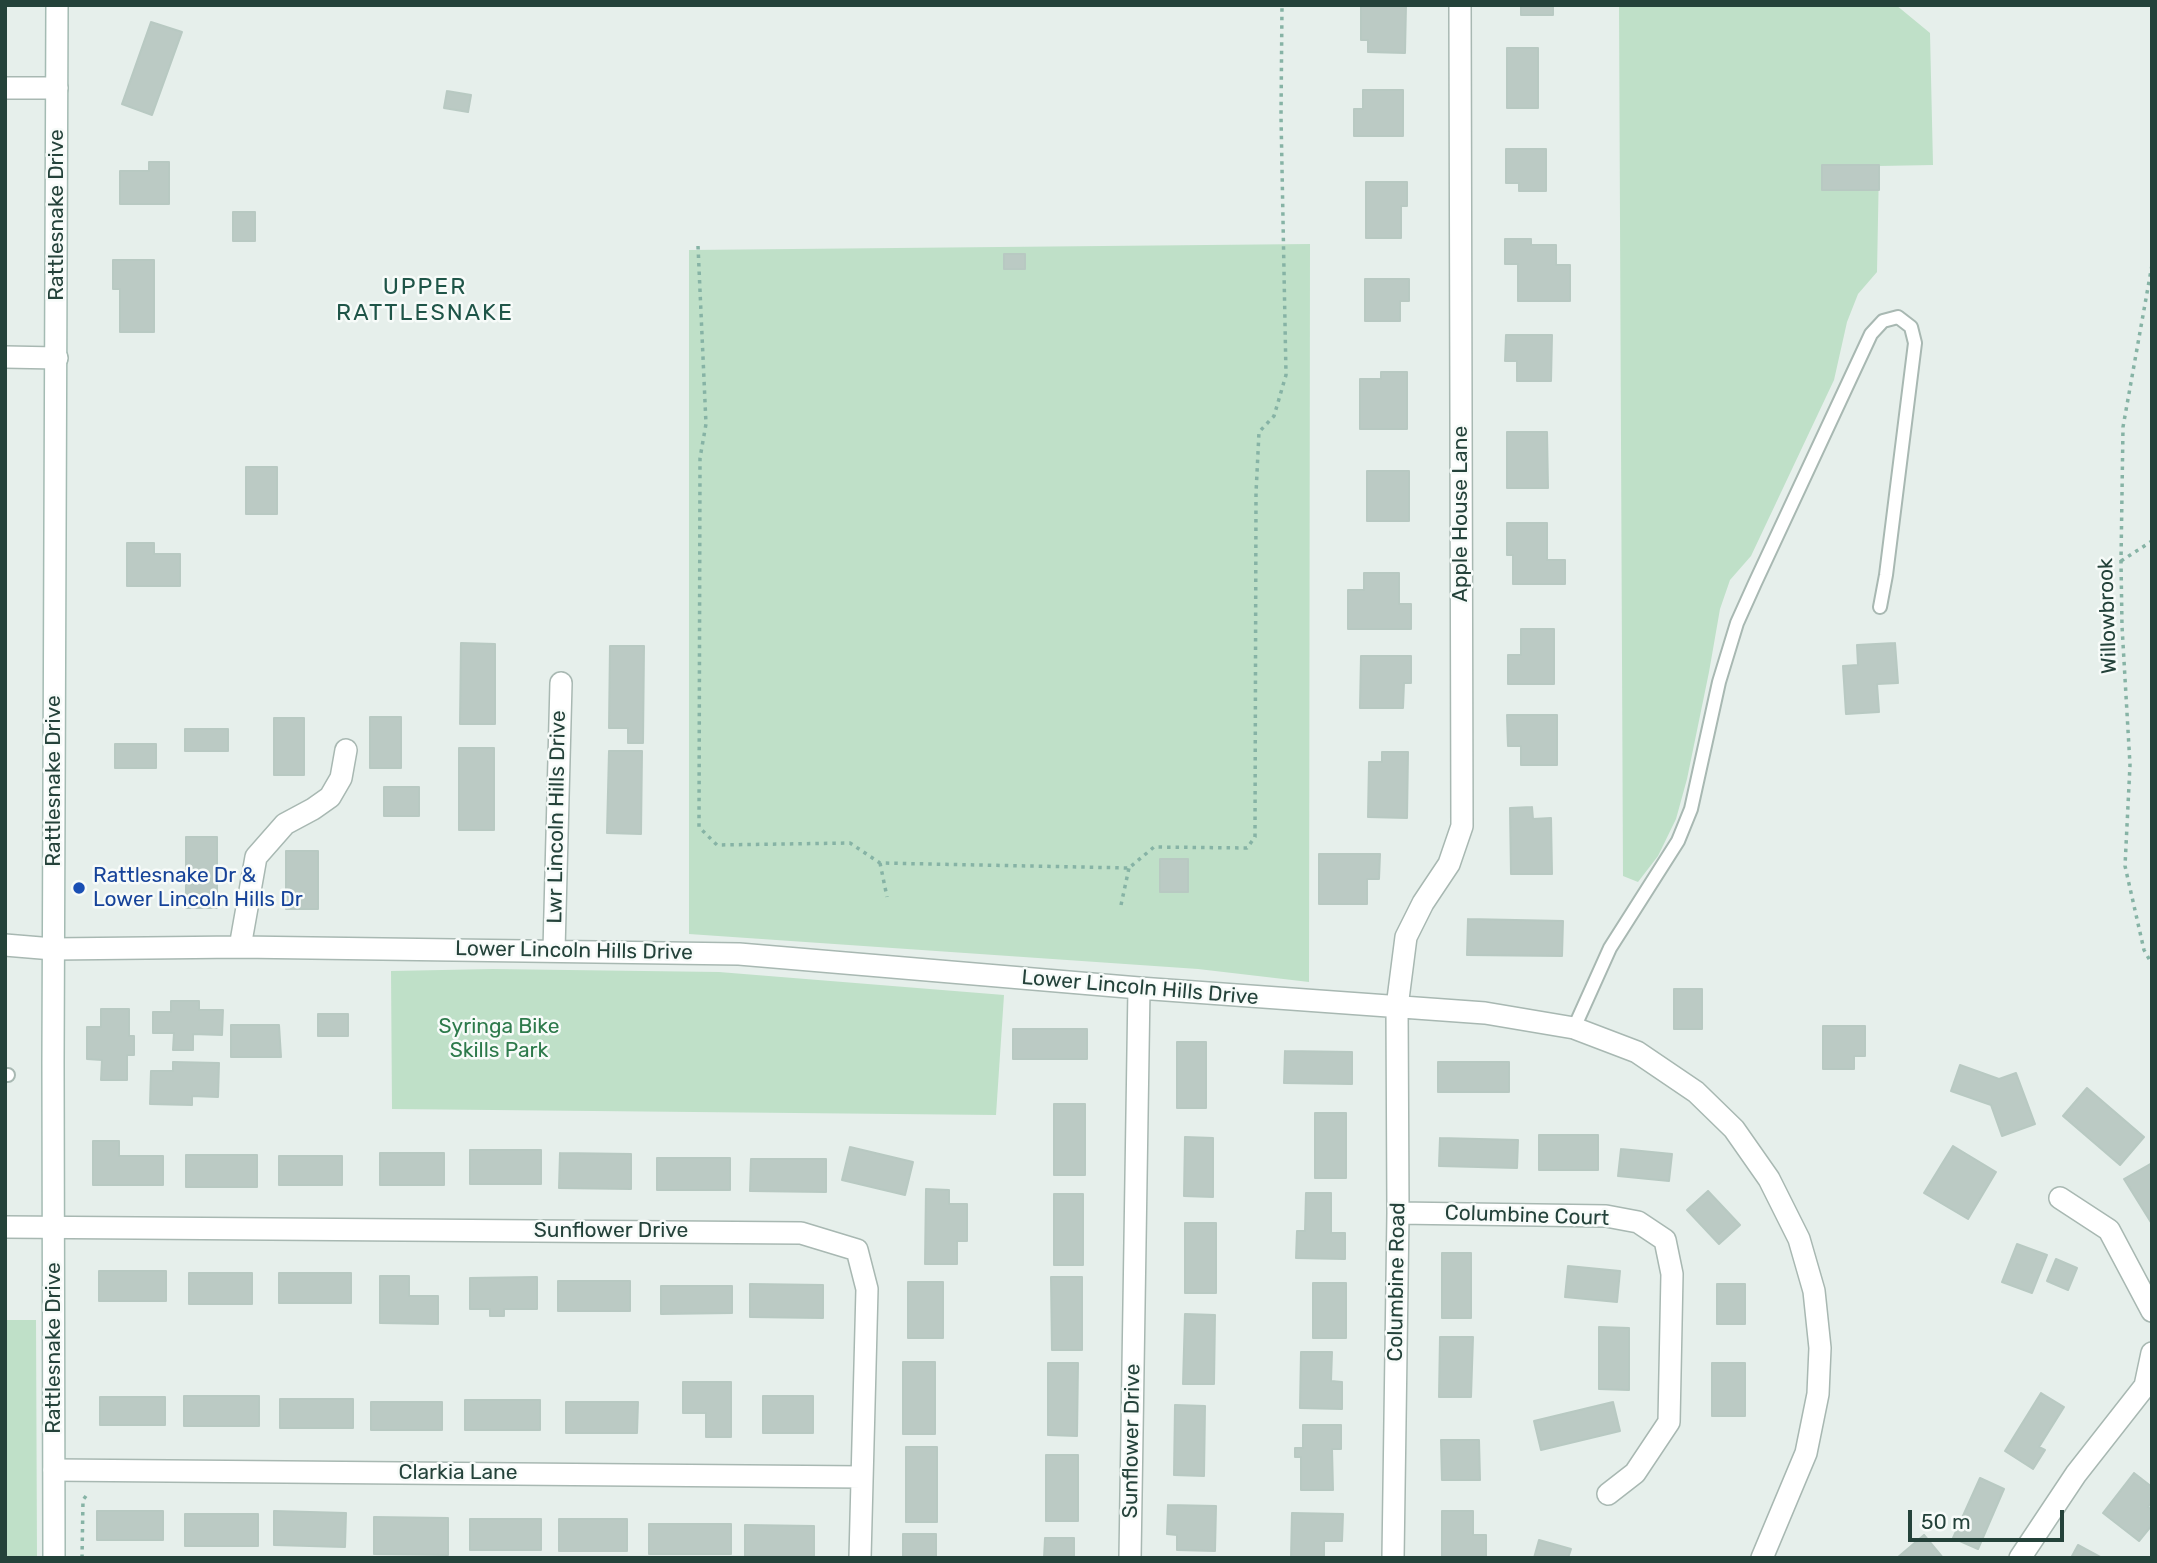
<!DOCTYPE html>
<style>
body{margin:0}
#map{position:relative;width:2157px;height:1563px;overflow:hidden;background:#e6efeb;font-family:Rubik,sans-serif}
canvas{display:block}
.frame{position:absolute;inset:0;border:7px solid #24423a;pointer-events:none}
.scale{position:absolute;left:1908px;top:1510px;width:156px;height:32px;box-sizing:border-box;border:4px solid #24423a;border-top:0;padding-left:9px;font-size:21px;line-height:24px;white-space:nowrap;color:#24423a;-webkit-text-stroke:5px #f7fbf9;paint-order:stroke}
</style>
<div id="map">
<canvas width="2157" height="1563"></canvas>
<div class="frame"></div>
<div class="scale">50 m</div>
</div>
<script>
const g = document.querySelector('canvas').getContext('2d');
g.lineJoin = 'round';
function fillPath(path, color) {
  g.fillStyle = color;
  g.fill(path, 'evenodd');
}
function toPath(rows) {
  const path = new Path2D();
  for (const r of rows) {
    path.moveTo(r[0], r[1]);
    for (let i = 2; i < r.length; i += 2) path.lineTo(r[i], r[i + 1]);
  }
  return path;
}
function trace(path, color, width, dash) {
  g.strokeStyle = color;
  g.lineWidth = width;
  g.lineCap = dash ? 'butt' : 'round';
  g.setLineDash(dash || []);
  g.stroke(path);
}
function write(font, color, halo, rows, align = 'center') {
  g.font = font + ' Rubik,sans-serif';
  g.lineWidth = 5;
  g.setLineDash([]);
  g.textBaseline = 'middle';
  g.strokeStyle = halo;
  g.fillStyle = color;
  for (const [text, x, y, turn = 0] of rows) {
    g.save();
    g.translate(x, y);
    g.rotate((+turn || 0) * Math.PI / 180);
    g.textAlign = isNaN(turn) ? turn : align;
    if (halo) g.strokeText(text, 0, 0);
    g.fillText(text, 0, 0);
    g.restore();
  }
}
fillPath(toPath([
 [1619,5,1896,5,1930,33,1933,165,1879,166,1877,272,1858,294,1847,322,1834,380,1751,556,1730,580,1720,609,1709,672,1687,779,1676,819,1658,856,1638,882,1623,876],
 [1310,244,1309,982,1198,969,689,934,689,250],
 [493,969,719,972,1004,995,996,1115,392,1109,391,971],
 [5,1320,36,1320,37,1558,5,1558]
]), '#bfe0c8');
const building = toPath([
 [1361,5,1406,5,1405,53,1368,52,1368,40,1361,40,1361,5],
 [1521,5,1553,5,1553,15,1521,15,1521,5],
 [151,22,182,32,152,115,122,104,151,22],
 [1507,48,1538,48,1538,108,1507,108,1507,48],
 [1363,90,1403,90,1403,136,1354,136,1354,109,1363,109,1363,90],
 [447,91,471,95,468,112,444,108,447,91],
 [1506,149,1546,149,1546,191,1519,191,1519,183,1506,183,1506,149],
 [149,162,169,162,169,204,120,204,120,171,149,171,149,162],
 [1822,165,1879,165,1879,190,1822,190,1822,165],
 [1366,182,1407,182,1407,206,1401,206,1401,238,1366,238,1366,182],
 [233,212,255,212,255,241,233,241,233,212],
 [1505,239,1531,239,1531,245,1556,245,1556,265,1570,265,1570,301,1518,301,1518,264,1505,264,1505,239],
 [1004,254,1025,254,1025,269,1004,269,1004,254],
 [113,260,154,260,154,332,120,332,120,289,113,289,113,260],
 [1365,279,1409,279,1409,301,1400,301,1400,321,1365,321,1365,279],
 [1506,335,1552,335,1551,381,1517,381,1517,361,1505,361,1506,335],
 [1381,372,1407,372,1407,429,1360,429,1360,379,1381,379,1381,372],
 [1507,432,1547,432,1548,488,1507,488,1507,432],
 [246,467,277,467,277,514,246,514,246,467],
 [1367,471,1409,471,1409,521,1367,521,1367,471],
 [1507,523,1547,523,1547,560,1565,560,1565,584,1513,584,1513,555,1507,555,1507,523],
 [127,543,154,543,154,554,180,554,180,586,127,586,127,543],
 [1364,573,1399,573,1399,604,1411,604,1411,629,1348,629,1348,590,1364,590,1364,573],
 [1521,629,1554,629,1554,684,1508,684,1508,655,1521,655,1521,629],
 [461,643,495,644,495,724,460,724,461,643],
 [1895,643,1898,683,1877,684,1879,712,1846,714,1843,666,1858,665,1857,645,1895,643],
 [610,646,644,646,643,743,628,743,628,728,609,728,610,646],
 [1361,656,1411,656,1411,683,1404,683,1403,708,1360,708,1361,656],
 [1507,715,1557,715,1557,765,1521,765,1521,746,1508,746,1507,715],
 [370,717,401,717,401,768,370,768,370,717],
 [274,718,304,718,304,775,274,775,274,718],
 [185,729,228,729,228,751,185,751,185,729],
 [115,744,156,744,156,768,115,768,115,744],
 [459,748,494,748,494,830,459,830,459,748],
 [609,751,642,751,641,834,607,833,609,751],
 [1382,752,1408,752,1407,818,1368,817,1369,762,1382,762,1382,752],
 [384,787,419,787,419,816,384,816,384,787],
 [1532,807,1533,819,1551,818,1552,874,1511,874,1510,808,1532,807],
 [186,837,217,837,217,908,186,908,186,837],
 [286,851,318,851,318,909,286,909,286,851],
 [1319,854,1380,854,1379,879,1367,879,1367,904,1319,904,1319,854],
 [1160,859,1188,859,1188,892,1160,892,1160,859],
 [1468,919,1563,921,1562,956,1467,955,1468,919],
 [1674,989,1702,989,1702,1029,1674,1029,1674,989],
 [171,1001,199,1001,199,1010,223,1010,222,1035,193,1034,193,1050,173,1050,174,1033,153,1033,153,1012,171,1012,171,1001],
 [101,1009,129,1009,129,1036,134,1036,134,1055,127,1055,127,1080,101,1080,102,1060,87,1059,87,1027,101,1027,101,1009],
 [318,1014,348,1014,348,1036,318,1036,318,1014],
 [231,1025,279,1025,281,1057,231,1057,231,1025],
 [1823,1026,1865,1026,1865,1056,1854,1056,1854,1069,1823,1069,1823,1026],
 [1013,1029,1087,1029,1087,1059,1013,1059,1013,1029],
 [1177,1042,1206,1042,1206,1108,1177,1108,1177,1042],
 [1285,1051,1352,1052,1352,1084,1284,1083,1285,1051],
 [173,1062,219,1063,218,1097,192,1096,192,1105,150,1104,151,1071,173,1071,173,1062],
 [1438,1062,1509,1062,1509,1092,1438,1092,1438,1062],
 [1960,1065,1999,1079,2016,1073,2035,1124,2002,1136,1991,1105,1951,1091,1960,1065],
 [2087,1088,2144,1137,2120,1165,2063,1116,2087,1088],
 [1054,1104,1085,1104,1085,1175,1054,1175,1054,1104],
 [1315,1113,1346,1113,1346,1178,1315,1178,1315,1113],
 [1539,1135,1598,1135,1598,1170,1539,1170,1539,1135],
 [1185,1137,1213,1138,1213,1197,1184,1196,1185,1137],
 [1440,1138,1518,1140,1517,1168,1439,1166,1440,1138],
 [93,1141,119,1141,119,1156,163,1156,163,1185,93,1185,93,1141],
 [1953,1146,1996,1172,1968,1219,1924,1193,1953,1146],
 [850,1147,913,1162,905,1195,842,1180,850,1147],
 [1621,1149,1672,1154,1669,1181,1618,1176,1621,1149],
 [470,1150,541,1150,541,1184,470,1184,470,1150],
 [380,1153,444,1153,444,1185,380,1185,380,1153],
 [560,1153,631,1154,631,1189,559,1188,560,1153],
 [186,1155,257,1155,257,1187,186,1187,186,1155],
 [279,1156,342,1156,342,1185,279,1185,279,1156],
 [657,1158,730,1158,730,1190,657,1190,657,1158],
 [751,1159,826,1159,826,1192,750,1191,751,1159],
 [2152,1163,2152,1224,2124,1179,2152,1163],
 [926,1189,949,1190,949,1204,967,1204,967,1241,957,1241,957,1264,925,1264,926,1189],
 [1708,1191,1740,1225,1719,1244,1687,1210,1708,1191],
 [1306,1193,1331,1193,1331,1233,1345,1233,1345,1259,1296,1258,1297,1231,1305,1231,1306,1193],
 [1054,1194,1083,1194,1083,1265,1054,1265,1054,1194],
 [1185,1223,1216,1223,1216,1293,1185,1293,1185,1223],
 [2017,1244,2047,1255,2032,1293,2002,1282,2017,1244],
 [1442,1253,1471,1253,1471,1318,1442,1318,1442,1253],
 [2056,1259,2077,1268,2068,1290,2047,1281,2056,1259],
 [1568,1266,1620,1271,1617,1302,1565,1297,1568,1266],
 [99,1271,166,1271,166,1301,99,1301,99,1271],
 [189,1273,252,1273,252,1304,189,1304,189,1273],
 [279,1273,351,1273,351,1303,279,1303,279,1273],
 [380,1276,409,1276,409,1296,438,1296,438,1324,380,1323,380,1276],
 [537,1277,537,1309,504,1309,504,1316,490,1316,490,1309,470,1309,470,1278,537,1277],
 [1051,1277,1082,1277,1082,1350,1052,1350,1051,1277],
 [558,1281,630,1281,630,1311,558,1311,558,1281],
 [908,1282,943,1282,943,1338,908,1338,908,1282],
 [1313,1283,1346,1283,1346,1338,1313,1338,1313,1283],
 [750,1284,823,1285,823,1318,750,1317,750,1284],
 [1717,1284,1745,1284,1745,1324,1717,1324,1717,1284],
 [661,1286,732,1286,732,1313,661,1314,661,1286],
 [1185,1314,1215,1315,1214,1384,1183,1384,1185,1314],
 [1599,1327,1629,1328,1629,1390,1599,1389,1599,1327],
 [1440,1337,1473,1337,1471,1397,1439,1397,1440,1337],
 [1301,1352,1332,1352,1331,1381,1342,1382,1342,1409,1300,1408,1301,1352],
 [903,1362,935,1362,935,1434,903,1434,903,1362],
 [1048,1363,1078,1363,1077,1436,1048,1435,1048,1363],
 [1712,1363,1745,1363,1745,1416,1712,1416,1712,1363],
 [683,1382,731,1382,731,1437,706,1437,706,1413,683,1413,683,1382],
 [2041,1393,2064,1407,2039,1447,2045,1450,2033,1469,2005,1451,2041,1393],
 [184,1396,259,1396,259,1426,184,1426,184,1396],
 [763,1396,813,1396,813,1433,763,1433,763,1396],
 [100,1397,165,1397,165,1425,100,1425,100,1397],
 [280,1399,353,1399,353,1428,280,1428,280,1399],
 [465,1400,540,1400,540,1430,465,1430,465,1400],
 [371,1402,442,1402,442,1430,371,1430,371,1402],
 [566,1402,638,1402,637,1433,566,1433,566,1402],
 [1613,1402,1620,1431,1541,1450,1534,1421,1613,1402],
 [1175,1405,1205,1406,1204,1476,1174,1475,1175,1405],
 [1303,1425,1341,1425,1341,1449,1332,1449,1333,1490,1301,1490,1301,1457,1295,1457,1295,1448,1303,1448,1303,1425],
 [1441,1440,1479,1440,1480,1480,1442,1480,1441,1440],
 [906,1447,937,1447,937,1522,906,1522,906,1447],
 [1046,1455,1078,1455,1078,1521,1046,1521,1046,1455],
 [2134,1473,2152,1487,2152,1502,2148,1507,2152,1510,2152,1525,2139,1541,2103,1513,2134,1473],
 [1980,1478,2004,1489,1978,1549,1953,1538,1980,1478],
 [1168,1505,1216,1506,1215,1551,1177,1550,1177,1535,1167,1534,1168,1505],
 [97,1511,163,1511,163,1540,97,1540,97,1511],
 [274,1511,346,1513,345,1547,274,1545,274,1511],
 [1442,1511,1473,1511,1473,1535,1486,1535,1486,1558,1442,1558,1442,1511],
 [1292,1513,1343,1514,1342,1541,1324,1541,1324,1558,1291,1558,1292,1513],
 [185,1514,258,1514,258,1546,185,1546,185,1514],
 [374,1517,448,1518,448,1555,374,1554,374,1517],
 [470,1519,541,1519,541,1550,470,1550,470,1519],
 [559,1519,627,1519,627,1551,559,1551,559,1519],
 [649,1524,731,1524,731,1554,649,1554,649,1524],
 [745,1525,814,1526,814,1558,745,1558,745,1525],
 [903,1534,936,1534,936,1558,903,1558,903,1534],
 [1924,1535,1943,1558,1897,1558,1924,1535],
 [1045,1538,1074,1538,1074,1558,1044,1558,1045,1538],
 [1539,1540,1571,1549,1568,1558,1534,1558,1539,1540],
 [2078,1545,2102,1558,2071,1558,2078,1545]
]);
fillPath(building, '#bbcac4');
trace(building, '#b8c9c2', 2);
const lane = toPath([
 [1574,1028,1610,948,1678,841,1691,809,1719,682,1737,623,1755,583,1871,334,1883,321,1898,317,1911,327,1915,343,1886,575,1880,607],
 [5,1075,8,1075]
]);
const street = toPath([
 [5,88,57,88],
 [5,357,57,358],
 [5,945,53,949,240,947,739,954,1139,988,1485,1013,1574,1028,1637,1052,1696,1092,1734,1129,1769,1179,1799,1239,1814,1291,1820,1348,1818,1394,1806,1453,1762,1558],
 [240,947,256,857,285,824,313,809,330,797,341,778,346,750],
 [554,950,561,683],
 [2060,1198,2109,1230,2152,1311],
 [1398,1213,1606,1216,1638,1222,1665,1240,1672,1274,1669,1422,1635,1473,1608,1494],
 [5,1227,801,1233,857,1250,867,1289,860,1558],
 [54,1470,862,1477],
 [1130,1558,1139,988],
 [1393,1558,1398,1213,1397,1007,1406,937,1423,903,1449,864,1462,826,1460,5],
 [2020,1558,2076,1474,2145,1386,2152,1353]
]);
const secondary = toPath([
 [54,1558,53,1062,57,5]
]);
trace(lane, '#a8b8b2', 16);
trace(street, '#a8b8b2', 24);
trace(secondary, '#a4bbb3', 24);
trace(toPath([
 [698,246,706,424,700,458,699,827,717,845,850,843,880,863,1129,868,1154,847,1247,848,1255,837,1256,493,1259,432,1274,416,1286,375,1281,116,1282,5],
 [2152,265,2123,427,2121,561,2122,626,2130,765,2125,866,2144,950,2152,964],
 [2121,561,2152,541],
 [880,863,887,897],
 [1121,905,1129,868],
 [82,1558,83,1500,89,1492]
]), '#86b3a5', 3.5, [3.5, 5]);
trace(lane, '#fff', 12);
trace(street, '#fff', 21);
trace(secondary, '#fff', 21);
for (const [x, y, r, color] of [
 [79,888,7,"#1a4fb4"]
]) {
  const dot = new Path2D();
  dot.arc(x, y, r, 0, 2 * Math.PI);
  g.fillStyle = color;
  g.fill(dot);
  trace(dot, '#f7fbf9', 2.5);
}
write('21px', '#24423a', '#f7fbf9', [
 ["Rattlesnake Drive",57,215,-90],
 ["Apple House Lane",1461,514,-90],
 ["Willowbrook",2108,616,-92],
 ["Rattlesnake Drive",54,781,-90],
 ["Lwr Lincoln Hills Drive",557,817,-89],
 ["Lower Lincoln Hills Drive",574,951,1],
 ["Lower Lincoln Hills Drive",1140,988,5],
 ["Columbine Court",1527,1216,2],
 ["Sunflower Drive",611,1231],
 ["Columbine Road",1397,1282,-89],
 ["Rattlesnake Drive",54,1348,-90],
 ["Sunflower Drive",1132,1441,-89],
 ["Clarkia Lane",458,1473]
]);
write('21px', '#164399', '#f7fbf9', [
 ["Rattlesnake Dr &",93,876],
 ["Lower Lincoln Hills Dr",93,900]
], 'left');
write('21px', '#2d7a4b', '#f7fbf9', [
 ["Syringa Bike",499,1027],
 ["Skills Park",499,1051]
]);
g.letterSpacing = '2px';
write('23px', '#1f5548', '#f7fbf9', [
 ["UPPER",425,287],
 ["RATTLESNAKE",425,313]
]);
g.letterSpacing = '0px';
</script>
